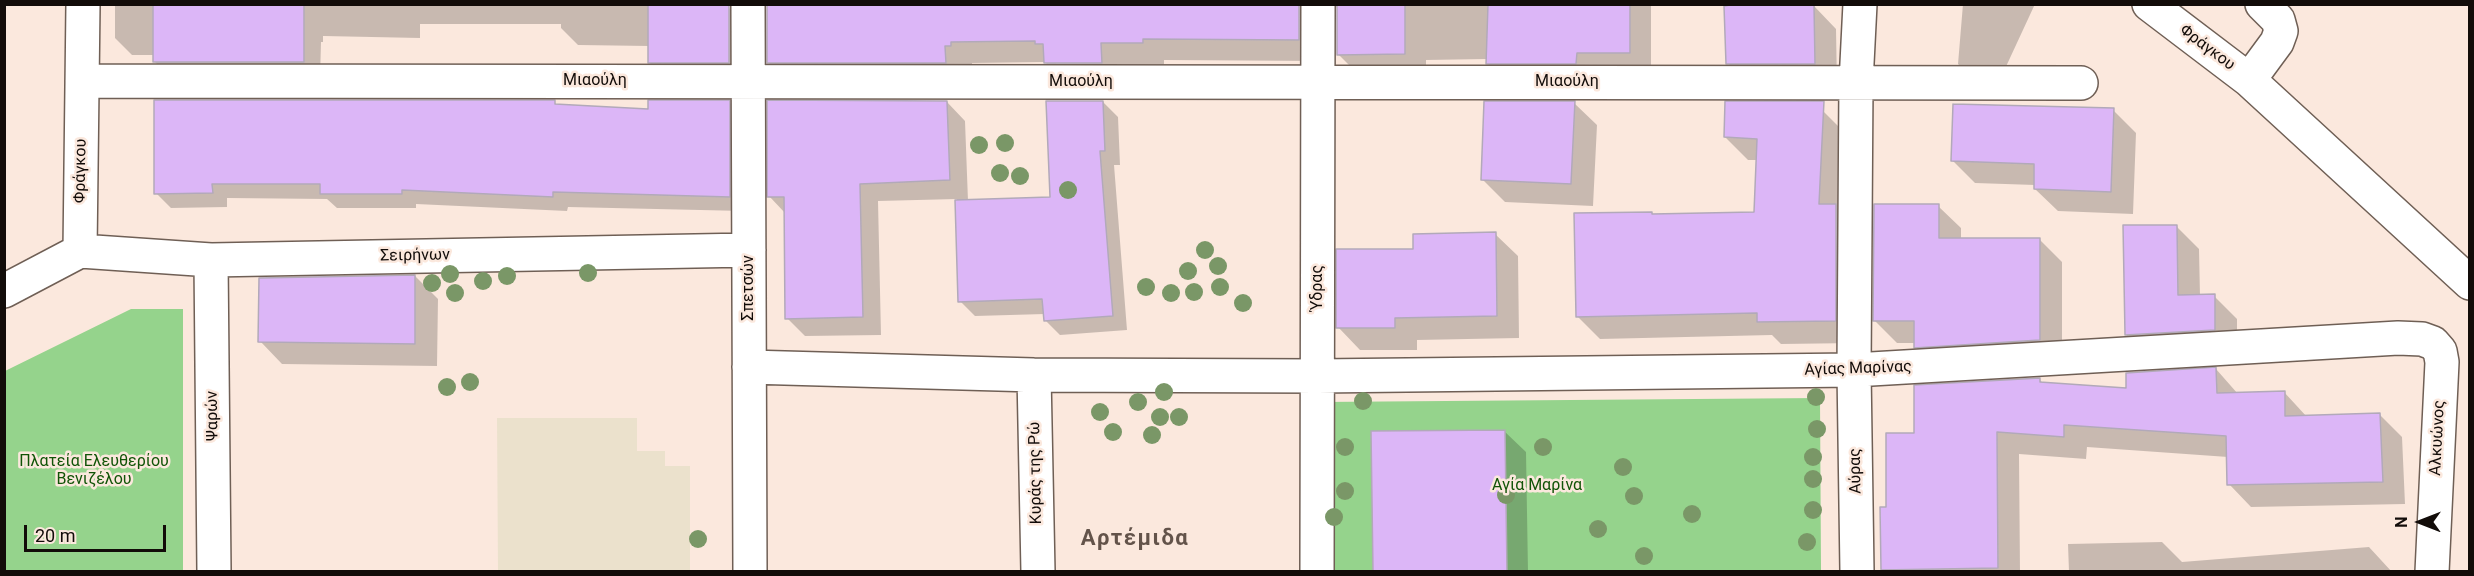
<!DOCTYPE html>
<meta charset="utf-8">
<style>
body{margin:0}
#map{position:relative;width:2474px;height:576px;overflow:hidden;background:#fbe8dd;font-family:Roboto,sans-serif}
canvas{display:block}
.frame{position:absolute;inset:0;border:6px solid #120c09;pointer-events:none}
.north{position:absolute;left:2390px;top:492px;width:60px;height:60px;-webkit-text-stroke:4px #fbe8dd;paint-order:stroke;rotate:270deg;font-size:16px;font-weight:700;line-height:24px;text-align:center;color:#120c09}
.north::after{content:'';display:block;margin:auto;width:21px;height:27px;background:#120c09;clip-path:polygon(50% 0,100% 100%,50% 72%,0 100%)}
.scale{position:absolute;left:24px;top:525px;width:142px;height:27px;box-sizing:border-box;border:3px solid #120c09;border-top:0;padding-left:8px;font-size:18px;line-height:21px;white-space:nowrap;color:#120c09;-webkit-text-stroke:4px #fbe8dd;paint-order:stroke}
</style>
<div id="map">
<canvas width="2474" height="576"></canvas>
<div class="frame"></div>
<div class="north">N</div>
<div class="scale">20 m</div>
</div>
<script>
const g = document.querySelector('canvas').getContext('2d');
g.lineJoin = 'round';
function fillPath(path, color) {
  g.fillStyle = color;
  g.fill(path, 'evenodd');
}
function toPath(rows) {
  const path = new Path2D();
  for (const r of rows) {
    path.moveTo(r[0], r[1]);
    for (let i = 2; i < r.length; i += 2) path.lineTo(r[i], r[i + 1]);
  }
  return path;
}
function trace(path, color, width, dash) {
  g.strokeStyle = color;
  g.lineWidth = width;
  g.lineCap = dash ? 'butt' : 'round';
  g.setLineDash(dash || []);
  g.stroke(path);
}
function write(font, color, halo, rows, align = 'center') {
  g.font = font + ' Roboto,sans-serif';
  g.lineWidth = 5;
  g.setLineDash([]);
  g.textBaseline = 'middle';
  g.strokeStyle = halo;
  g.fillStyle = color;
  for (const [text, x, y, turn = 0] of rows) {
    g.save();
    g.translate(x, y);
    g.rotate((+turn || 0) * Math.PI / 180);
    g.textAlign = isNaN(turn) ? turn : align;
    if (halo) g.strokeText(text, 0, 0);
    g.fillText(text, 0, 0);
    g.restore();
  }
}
fillPath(toPath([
 [497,418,637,418,637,451,665,451,665,466,690,466,690,571,498,571]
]), '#ebe1cc');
fillPath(toPath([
 [131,309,183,309,183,571,5,571,5,371],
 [1820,398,1821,571,1322,571,1321,402]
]), '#95d38c');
fillPath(toPath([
 [115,4,728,4,728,7,746,24,746,79,666,79,649,62,649,46,578,45,561,28,561,24,420,24,420,38,323,36,323,42,321,42,320,79,172,79,155,62,155,55,132,55,115,38],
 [768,4,1651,4,1651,74,1509,85,1487,63,1487,59,1426,60,1426,75,1360,76,1338,54,1338,7,1330,9,1320,61,1164,60,1164,64,1122,64,1122,84,1067,84,1045,62,972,63,972,67,790,84,768,62],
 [1963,4,2035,4,1997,86,1980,86,1958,64],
 [1814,6,1836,29,1837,86,1751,86,1728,63],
 [554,102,558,106,649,110,729,102,744,117,744,211,568,207,567,211,416,204,416,208,337,208,327,199,227,198,227,207,171,208,156,193],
 [947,102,965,121,968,201,1052,199,1103,102,1118,117,1120,165,1114,165,1127,330,1060,335,1046,321,1045,314,975,316,960,301,957,199,878,201,881,335,805,336,787,318,785,213,769,196],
 [1574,103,1597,125,1593,206,1505,202,1482,179],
 [1815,103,1838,126,1841,211,1858,343,1781,344,1772,335,1600,339,1577,316,1652,213,1654,216,1756,214,1758,160,1748,160,1725,137],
 [2113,110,2136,133,2133,214,2058,211,2035,189,2035,185,1975,183,1953,161],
 [1938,206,1961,228,1961,239,2039,239,2062,262,2062,362,1938,370,1916,347,1916,343,1897,343,1875,321],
 [2176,226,2199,249,2200,296,2214,296,2237,319,2237,352,2149,357,2126,335],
 [1495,234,1518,256,1519,338,1417,340,1417,350,1360,350,1338,327,1415,250],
 [415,276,438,299,437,366,282,364,260,341],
 [2216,369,2238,394,2284,392,2307,417,2379,414,2402,437,2405,504,2251,507,2229,484,2228,457,2087,447,2086,459,2019,454,2020,572,1884,572,1883,570,1887,509,1916,435,2039,379,2044,384,2127,390],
 [1504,431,1526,452,1528,572,1374,572],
 [2162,542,2182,562,2369,547,2392,572,2069,572,2068,544]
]), '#0003');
const building = toPath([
 [153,4,304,4,304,62,153,62,153,4],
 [648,4,729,4,729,63,648,63,648,4],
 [767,4,1299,4,1299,40,1143,39,1143,43,1101,43,1102,63,1044,63,1043,44,1035,44,1035,41,951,42,951,46,945,46,946,63,767,63,767,4],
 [1337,4,1405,4,1405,54,1337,55,1337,4],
 [1488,4,1630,4,1630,53,1577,53,1576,64,1486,64,1488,4],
 [1737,4,1814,4,1815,64,1726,64,1724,6,1737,4],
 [154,100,555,100,555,104,648,109,648,100,730,100,730,197,553,192,553,197,402,190,402,194,320,194,320,184,212,184,213,193,154,194,154,100],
 [767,100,947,101,950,180,860,184,863,317,785,319,784,197,767,197,767,100],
 [1046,101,1103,101,1105,151,1100,151,1113,316,1044,321,1042,299,958,302,955,200,1050,197,1046,101],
 [1484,101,1575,101,1571,184,1481,180,1484,101],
 [1725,101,1824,101,1819,204,1836,204,1836,321,1757,322,1757,313,1576,317,1574,213,1652,212,1652,214,1754,212,1757,139,1724,137,1725,101],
 [1953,104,2114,108,2111,192,2034,189,2034,164,1951,161,1953,104],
 [1874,204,1939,204,1939,238,2040,238,2040,340,1914,348,1914,321,1873,321,1874,204],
 [2123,225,2177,225,2178,295,2215,294,2215,330,2125,335,2123,225],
 [1496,232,1497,316,1395,318,1395,328,1336,328,1336,249,1413,249,1413,234,1496,232],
 [415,275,415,344,258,342,259,278,415,275],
 [2216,367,2217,393,2285,391,2285,416,2380,413,2383,482,2227,485,2226,436,2064,425,2064,437,1997,432,1998,568,1881,570,1880,507,1886,507,1886,433,1914,433,1914,385,2040,378,2040,382,2126,388,2126,373,2216,367],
 [1505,430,1507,572,1373,572,1371,431,1505,430]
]);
fillPath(building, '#dcb6f7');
trace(building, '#b2a9b9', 1.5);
const minor = toPath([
 [748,4,750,572],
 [2149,4,2249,80,2277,42,2281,31,2278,20,2262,4],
 [2249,80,2470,283],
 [82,81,2081,83],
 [80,251,211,260,749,250],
 [211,260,214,572],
 [4,291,80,251,83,4],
 [749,367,1034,375,1318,376,1854,370,2398,338,2422,339,2433,343,2440,351,2442,362,2432,572],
 [1034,375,1038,572],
 [1317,572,1318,4],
 [1857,572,1854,370,1856,83,1860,4]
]);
trace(minor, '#6f5f55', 36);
trace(minor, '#fff', 33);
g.fillStyle = '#7a9767';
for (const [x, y] of [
 [1005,143],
 [979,145],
 [1000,173],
 [1020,176],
 [1068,190],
 [1205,250],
 [1218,266],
 [1188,271],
 [588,273],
 [450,274],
 [507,276],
 [483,281],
 [432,283],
 [1146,287],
 [1220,287],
 [1194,292],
 [455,293],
 [1171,293],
 [1243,303],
 [470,382],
 [447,387],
 [1164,392],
 [1816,397],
 [1363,401],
 [1138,402],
 [1100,412],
 [1160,417],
 [1179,417],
 [1817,429],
 [1113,432],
 [1152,435],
 [1345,447],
 [1543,447],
 [1813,457],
 [1623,467],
 [1813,479],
 [1345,491],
 [1506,495],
 [1634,496],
 [1813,510],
 [1692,514],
 [1334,517],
 [1598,529],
 [698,539],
 [1807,542],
 [1644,556]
]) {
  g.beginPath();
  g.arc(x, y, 9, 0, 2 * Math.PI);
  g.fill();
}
write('16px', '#120c09', '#fbe8dd', [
 ["Φράγκου",2207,48,37],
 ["Μιαούλη",595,81],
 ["Μιαούλη",1081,82],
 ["Μιαούλη",1567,82],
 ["Φράγκου",81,171,-89],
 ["Σειρήνων",415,256,-1],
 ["Σπετσών",749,288,-90],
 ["Ύδρας",1318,288,-90],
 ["Αγίας Μαρίνας",1858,369,-2],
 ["Ψαρών",213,416,-91],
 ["Αλκυώνος",2438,438,-87],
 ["Αύρας",1856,471,-91],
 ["Κυράς της Ρώ",1036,473,-91]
]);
write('16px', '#115407', '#fbe8dd', [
 ["Πλατεία Ελευθερίου",94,462],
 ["Βενιζέλου",94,480],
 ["Αγία Μαρίνα",1537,486]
]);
g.letterSpacing = '1.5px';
write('bold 22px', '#63534a', '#fbe8dd', [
 ["Αρτέμιδα",1135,539]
]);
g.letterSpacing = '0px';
</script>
